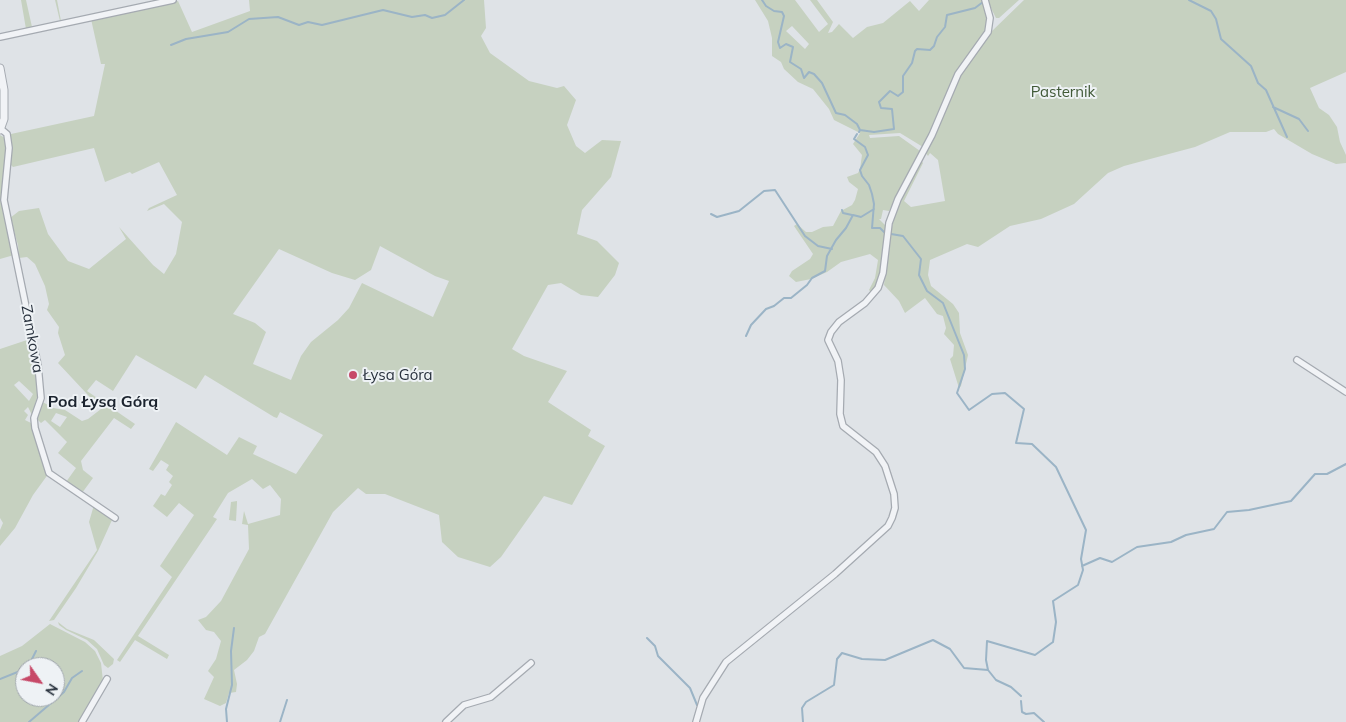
<!DOCTYPE html>
<meta charset="utf-8">
<style>
body{margin:0}
#map{position:relative;width:1346px;height:722px;overflow:hidden;background:#dfe3e7;font-family:Mulish,sans-serif}
canvas{display:block}
.north{position:absolute;left:15px;top:657px;width:50px;height:50px;box-sizing:border-box;background:#eef2f5;border:1px solid #9fa5ac;border-radius:50%;rotate:123deg;font-size:14px;font-weight:700;line-height:20px;text-align:center;color:#29323e}
.north::after{content:'';display:block;margin:auto;width:18px;height:22px;background:#c74968;clip-path:polygon(50% 0,100% 100%,50% 72%,0 100%)}
</style>
<div id="map">
<canvas width="1346" height="722"></canvas>
<div class="north">N</div>
</div>
<script>
const g = document.querySelector('canvas').getContext('2d');
g.lineJoin = 'round';
function fillPath(path, color) {
  g.fillStyle = color;
  g.fill(path, 'evenodd');
}
function toPath(rows) {
  const path = new Path2D();
  for (const r of rows) {
    path.moveTo(r[0], r[1]);
    for (let i = 2; i < r.length; i += 2) path.lineTo(r[i], r[i + 1]);
  }
  return path;
}
function trace(path, color, width, dash) {
  g.strokeStyle = color;
  g.lineWidth = width;
  g.lineCap = dash ? 'butt' : 'round';
  g.setLineDash(dash || []);
  g.stroke(path);
}
function write(font, color, halo, rows, align = 'center') {
  g.font = font + ' Mulish,sans-serif';
  g.lineWidth = 4;
  g.setLineDash([]);
  g.textBaseline = 'middle';
  g.strokeStyle = halo;
  g.fillStyle = color;
  for (const [text, x, y, turn = 0] of rows) {
    g.save();
    g.translate(x, y);
    g.rotate((+turn || 0) * Math.PI / 180);
    g.textAlign = isNaN(turn) ? turn : align;
    if (halo) g.strokeText(text, 0, 0);
    g.fillText(text, 0, 0);
    g.restore();
  }
}
fillPath(toPath([
 [21,0,26,0,32,27,60,21,55,0,57,0,61,21,26,29],
 [249,0,484,0,486,28,481,36,490,53,529,81,557,88,564,86,576,100,567,125,576,146,585,153,602,140,621,141,611,177,582,210,577,234,597,241,619,263,615,275,598,297,581,295,561,283,548,285,512,349,524,356,567,371,548,402,591,430,588,436,605,446,572,505,544,496,501,557,490,567,458,557,442,542,439,515,385,494,366,494,358,488,333,512,265,634,259,637,254,651,247,660,234,670,237,684,236,692,229,693,226,703,220,706,204,699,214,677,208,671,216,659,221,641,214,632,206,630,198,620,206,617,221,601,249,549,248,525,242,524,244,511,248,524,280,515,281,499,270,485,263,489,252,479,228,493,213,517,217,519,138,636,169,655,167,659,135,640,120,662,117,660,172,577,160,566,194,515,179,503,167,517,153,506,161,494,165,496,172,485,169,482,173,476,166,470,169,465,161,460,153,471,149,469,176,422,227,455,239,437,257,446,253,454,296,474,323,435,280,412,277,418,274,417,205,375,196,389,136,355,113,391,96,380,87,391,135,424,131,429,114,418,81,461,83,470,93,478,82,493,66,482,76,468,58,453,67,442,45,420,41,423,36,418,41,401,53,408,65,410,82,421,88,419,101,409,58,363,65,355,58,333,59,327,47,310,49,304,45,286,35,264,27,257,19,258,18,245,10,218,19,211,39,208,48,234,62,253,68,261,89,269,126,239,119,227,153,265,164,274,176,254,182,222,164,204,147,211,149,208,177,195,159,162,132,174,130,172,105,182,94,148,13,167,9,163,11,134,94,116,105,64,101,64,91,19,178,1,192,32,250,11],
 [380,246,435,276,449,281,433,317,362,283,349,308,338,320,311,342,301,356,291,380,253,364,266,332,255,323,233,314,279,249,332,273,355,280,371,270],
 [56,413,67,417,60,427,51,421],
 [755,0,795,0,819,32,828,24,810,0,817,0,833,22,828,33,832,32,839,24,853,38,867,27,883,23,910,1,919,11,929,0,983,0,988,23,985,34,973,49,923,147,900,133,869,135,870,138,899,136,920,151,889,211,883,210,881,219,879,219,886,226,879,280,872,293,869,290,875,278,878,260,870,254,841,262,827,272,811,279,796,282,789,276,792,271,810,259,813,254,794,226,797,224,806,232,812,232,823,227,833,226,841,211,852,205,855,200,858,189,849,182,847,177,858,173,860,169,862,155,853,144,860,133,834,120,829,109,813,89,798,82,784,69,781,62,772,56,772,38,768,21],
 [792,26,809,44,805,49,786,31],
 [987,0,1019,0,999,18,996,18],
 [1024,0,1346,0,1346,72,1310,88,1319,108,1329,115,1337,127,1340,142,1346,155,1346,163,1336,164,1312,154,1278,134,1274,129,1266,132,1230,132,1195,147,1124,166,1108,173,1074,204,1041,219,1010,226,978,247,967,244,930,260,928,275,931,286,953,304,959,313,960,333,968,355,961,386,959,388,950,359,953,356,954,345,944,334,946,328,943,316,937,314,925,298,905,313,899,301,884,285,889,239,898,203,921,160,923,163,904,201,911,207,945,201,938,160,930,153,928,156,925,152,961,75,992,31],
 [0,135,5,138,7,144,2,194,7,227,14,250,14,255,0,259],
 [33,338,38,394,32,415,28,407,24,411,28,415,25,420,33,424,49,473,33,495,15,528,0,546,0,530,3,523,0,518,0,349],
 [19,381,33,394,29,401,14,385],
 [237,501,237,503,236,521,229,520,231,502],
 [94,505,112,520,98,551,76,588,54,620,49,621,97,550,89,522],
 [58,622,67,629,94,640,114,659,113,664,108,668,104,665,97,649,87,640,66,630,59,625],
 [50,624,85,642,95,651,101,663,103,681,81,722,0,722,0,656,22,646],
 [25,667,55,667,55,697,25,697]
]), '#c6d1c0');
trace(toPath([
 [762,0,766,6,774,11,782,12,784,16,778,42,780,48,786,44,793,47,790,62,801,69,804,78,809,72,814,74,822,83,836,113,845,115,857,124,860,130],
 [1189,0,1211,11,1216,19,1221,39,1251,66,1258,83,1266,90,1287,137],
 [171,45,186,39,228,32,249,19,278,17,299,25,308,22,322,25,383,10,412,17,425,15,432,18,445,15,464,0],
 [1273,107,1299,119,1308,131],
 [859,132,860,130,874,132,894,129,892,109,881,108,879,102,890,91,898,96,903,92,903,76,912,63,915,51,917,49,930,50,934,46,937,37,945,27,947,15,975,8,983,2],
 [857,134,854,139,865,147,868,155,860,170,862,176,869,185,872,194,874,204,872,228,880,228,884,232],
 [842,210,843,213,852,215],
 [711,214,717,217,739,211,764,191,775,190,805,236,818,246,832,249],
 [746,336,751,325,766,309,774,306,784,298,791,298,807,285,812,278,825,271,827,256,836,240,846,228,853,215,861,217,874,209],
 [1082,566,1100,558,1112,562,1137,547,1171,542,1186,535,1214,529,1227,512,1249,510,1291,501,1315,474,1327,474,1346,464],
 [647,638,655,646,658,656,690,688,697,705],
 [28,667,36,651],
 [988,670,996,680,1011,687,1021,696],
 [0,679,25,669],
 [1021,701,1022,712,1026,714,1034,713,1044,722],
 [29,722,64,692,72,678,82,671],
 [227,722,226,709,232,685,231,651,234,628],
 [280,722,287,700],
 [803,722,802,708,806,702,834,685,837,659,842,653,862,659,885,660,933,640,950,649,964,668,988,670,986,660,987,641,1035,655,1053,642,1056,622,1053,601,1078,585,1083,570,1081,559,1086,530,1056,467,1032,444,1016,443,1024,409,1005,393,992,394,969,410,957,393,965,369,964,355,943,303,927,291,919,275,921,259,903,236,891,234]
]), '#9bb4c6', 2);
const minor = toPath([
 [0,37,173,0],
 [1,129,7,134,9,148,4,200,38,365,41,398,34,418,35,428,49,473,115,518],
 [1297,360,1346,392],
 [82,722,107,679],
 [446,722,464,705,491,697,531,663],
 [696,722,703,698,726,662,835,574,888,526,892,518,895,508,894,494,885,466,876,452,843,426,840,414,841,380,838,361,828,340,831,332,839,322,865,303,878,288,883,273,889,223,898,199,932,135,958,74,988,32,990,18,985,0]
]);
const tertiary = toPath([
 [0,68,4,90,4,119,0,130]
]);
trace(minor, '#a5aab1', 8);
trace(tertiary, '#a5aab1', 9);
trace(minor, '#f1f3f6', 5.5);
trace(tertiary, '#f1f3f6', 7);
for (const [x, y, r, color] of [
 [353,375,5,"#c74968"]
]) {
  const dot = new Path2D();
  dot.arc(x, y, r, 0, 2 * Math.PI);
  g.fillStyle = color;
  g.fill(dot);
  trace(dot, '#eef2f5', 2);
}
write('15px', '#405937', '#eef2f5', [
 ["Pasternik",1063,92]
]);
write('15px', '#29323e', '#eef2f5', [
 ["Zamkowa",32,339,80]
]);
write('15px', '#29323e', '#eef2f5', [
 ["Łysa Góra",363,375]
], 'left');
write('bold 16px', '#1b232e', '#eef2f5', [
 ["Pod Łysą Górą",103,402]
]);
</script>
